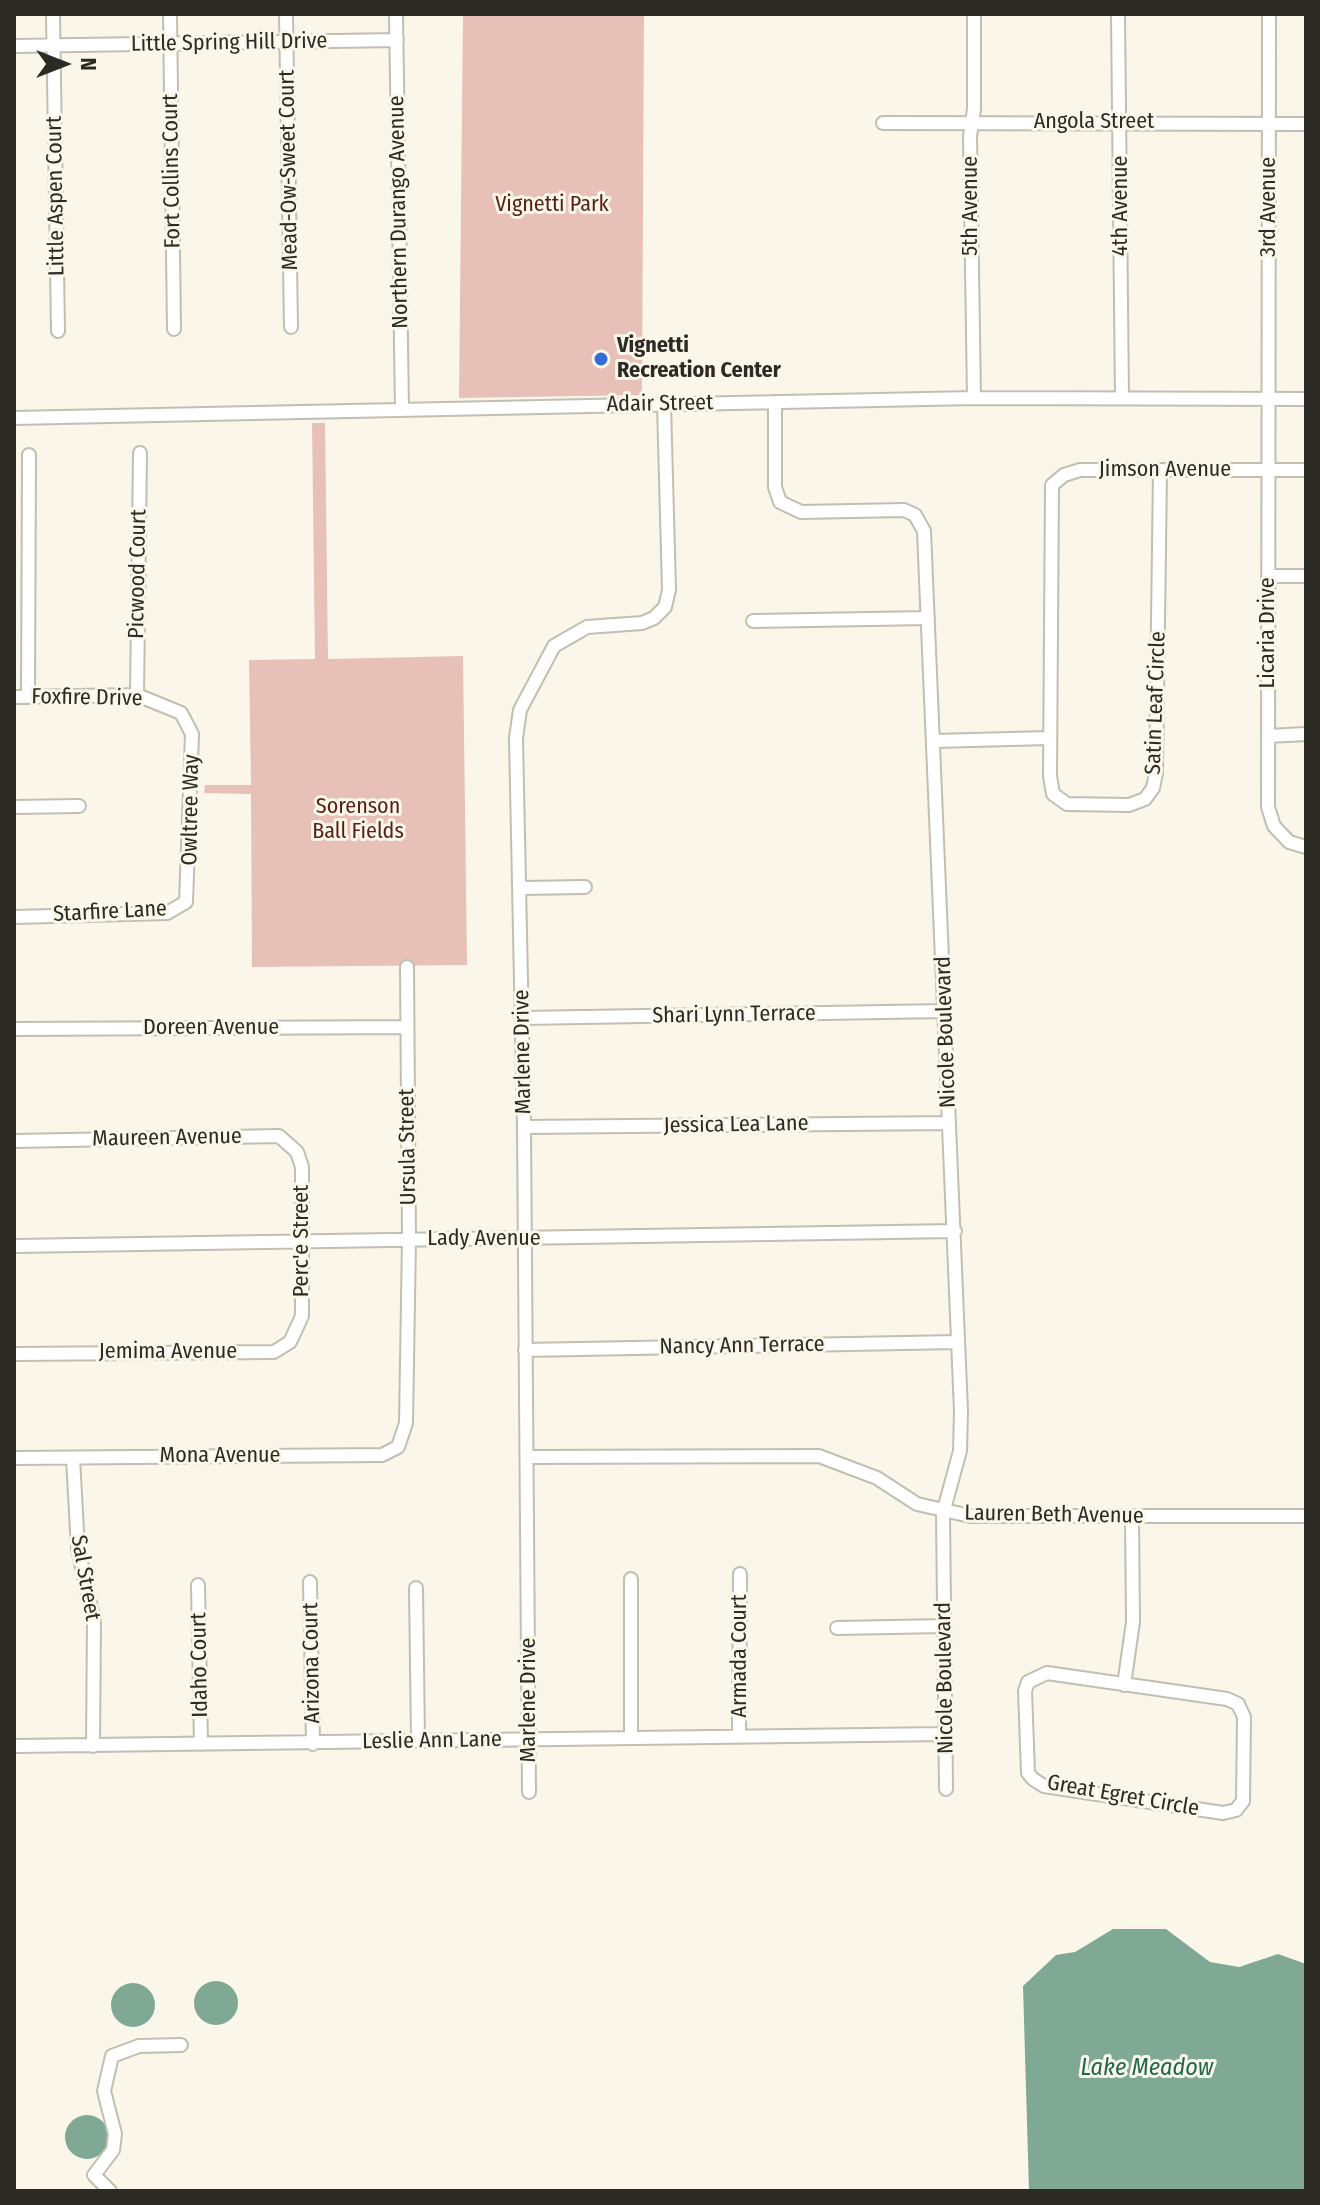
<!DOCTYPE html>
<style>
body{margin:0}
#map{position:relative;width:1320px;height:2205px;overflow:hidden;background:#faf7ea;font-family:"Fira Sans Condensed",sans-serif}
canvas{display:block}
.frame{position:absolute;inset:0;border:16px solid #2b2a25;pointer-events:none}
.north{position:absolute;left:24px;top:24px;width:80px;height:80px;-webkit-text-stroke:6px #faf7ea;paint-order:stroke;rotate:90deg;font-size:22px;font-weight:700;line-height:32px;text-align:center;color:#2b2a25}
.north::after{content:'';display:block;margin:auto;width:28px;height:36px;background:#2b2a25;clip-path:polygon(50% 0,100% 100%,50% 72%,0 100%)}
</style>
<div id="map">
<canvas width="1320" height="2205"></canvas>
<div class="frame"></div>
<div class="north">N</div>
</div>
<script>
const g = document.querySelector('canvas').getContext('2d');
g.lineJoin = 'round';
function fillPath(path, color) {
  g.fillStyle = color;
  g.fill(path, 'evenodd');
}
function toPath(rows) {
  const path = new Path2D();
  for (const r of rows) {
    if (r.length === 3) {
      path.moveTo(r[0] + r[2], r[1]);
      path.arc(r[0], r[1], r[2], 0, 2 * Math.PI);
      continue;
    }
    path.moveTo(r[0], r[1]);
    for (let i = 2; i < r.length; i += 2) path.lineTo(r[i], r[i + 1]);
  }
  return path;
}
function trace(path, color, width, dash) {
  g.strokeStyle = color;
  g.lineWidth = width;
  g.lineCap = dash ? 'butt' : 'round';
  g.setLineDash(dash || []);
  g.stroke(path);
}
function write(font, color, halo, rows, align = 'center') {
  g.font = font + ' "Fira Sans Condensed",sans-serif';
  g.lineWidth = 6;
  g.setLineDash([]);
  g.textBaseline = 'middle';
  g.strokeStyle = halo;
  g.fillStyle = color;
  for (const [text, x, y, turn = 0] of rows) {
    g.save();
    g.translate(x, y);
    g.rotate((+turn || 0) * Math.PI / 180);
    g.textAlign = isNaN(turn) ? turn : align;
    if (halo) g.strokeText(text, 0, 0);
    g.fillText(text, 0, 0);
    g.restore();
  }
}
fillPath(toPath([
 [463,14,644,14,642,395,459,398],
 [312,423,325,423,328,659,463,656,467,965,252,967,251,794,204,793,205,785,251,785,249,660,315,659]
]), '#e7c0b8');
fillPath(toPath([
 [1113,1929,1166,1929,1210,1962,1239,1967,1278,1954,1306,1964,1306,2191,1029,2191,1023,1986,1056,1955,1075,1952],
 [216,2003,22],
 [133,2005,22],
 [87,2137,22]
]), '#7fa895');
const minor = toPath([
 [53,14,58,331],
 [170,14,174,329],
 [286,14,291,327],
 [396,14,402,410],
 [974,14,974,109,970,136,974,398],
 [1118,14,1122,398],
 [1269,14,1268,807,1274,826,1289,842,1306,847],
 [14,46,397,40],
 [883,123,1306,124],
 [775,402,775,487,780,502,801,512,904,510,915,515,924,531,961,1411,960,1451,943,1513,946,1789],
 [14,418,974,398,1306,399],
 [1160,471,1156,773,1153,788,1145,799,1129,805,1067,804,1053,794,1050,776,1052,485,1064,475,1080,470,1306,470],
 [1268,576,1306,576],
 [753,621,928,618],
 [137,695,140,453],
 [14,697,137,695,181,713,192,734,186,902,167,913,14,917],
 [28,697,29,455],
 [1268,736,1306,734],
 [934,741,1049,738],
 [14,807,79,806],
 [521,888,585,887],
 [522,1018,945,1011],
 [14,1029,407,1027],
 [524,1127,949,1123],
 [14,1141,279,1136,297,1152,302,1167,302,1316,290,1342,274,1352,14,1354],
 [14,1246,955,1231],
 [525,1350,958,1342],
 [527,1457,819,1456,877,1478,917,1504,970,1516,1306,1516],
 [14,1458,382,1455,398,1447,406,1423,409,1239,407,967],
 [73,1458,78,1549,94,1621,93,1746],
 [631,1579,631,1738],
 [310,1582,313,1744],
 [198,1585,201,1744],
 [416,1588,418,1740],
 [837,1628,944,1626],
 [1047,1673,1227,1699,1238,1704,1244,1717,1243,1801,1236,1810,1223,1813,1044,1786,1033,1779,1028,1773,1025,1691,1028,1682,1047,1673],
 [1124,1685,1133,1622,1132,1516],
 [739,1737,740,1574],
 [14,1746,945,1734],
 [529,1792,524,1127,516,738,520,710,554,646,587,627,642,623,654,618,665,607,669,590,664,404],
 [110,2191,94,2175,113,2150,115,2134,104,2091,112,2056,139,2046,181,2045]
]);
trace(minor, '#c1beb2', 16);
trace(minor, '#fff', 12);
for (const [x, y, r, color] of [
 [601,359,8,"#356bda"]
]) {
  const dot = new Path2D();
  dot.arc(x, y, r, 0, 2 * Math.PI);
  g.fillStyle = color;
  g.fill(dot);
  trace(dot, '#faf7ea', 3);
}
write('22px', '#2b2a25', '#faf7ea', [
 ["Little Spring Hill Drive",229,43,-1],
 ["Angola Street",1094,122],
 ["Mead-Ow-Sweet Court",289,170,-91],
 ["Fort Collins Court",172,171,-91],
 ["Little Aspen Court",56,196,-91],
 ["5th Avenue",971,206,-90],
 ["4th Avenue",1121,206,-90],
 ["3rd Avenue",1269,207,-90],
 ["Northern Durango Avenue",399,212,-91],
 ["Adair Street",660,404,-1],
 ["Jimson Avenue",1165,470],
 ["Picwood Court",138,574,-89],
 ["Licaria Drive",1268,633,-90],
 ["Foxfire Drive",87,698,1],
 ["Satin Leaf Circle",1156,703,-88],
 ["Owltree Way",191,810,-89],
 ["Starfire Lane",110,912,-3],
 ["Shari Lynn Terrace",734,1015,-1],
 ["Doreen Avenue",211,1028],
 ["Nicole Boulevard",946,1032,-92],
 ["Marlene Drive",523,1052,-91],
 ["Jessica Lea Lane",736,1125,-1],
 ["Maureen Avenue",167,1138,-1],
 ["Ursula Street",408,1147,-91],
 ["Lady Avenue",484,1239],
 ["Perc'e Street",302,1241,-90],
 ["Nancy Ann Terrace",742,1346,-1],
 ["Jemima Avenue",168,1352],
 ["Mona Avenue",220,1456],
 ["Lauren Beth Avenue",1054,1515,1],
 ["Sal Street",85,1578,80],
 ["Armada Court",740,1656,-90],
 ["Arizona Court",312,1663,-91],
 ["Idaho Court",200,1665,-91],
 ["Nicole Boulevard",945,1678,-91],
 ["Marlene Drive",529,1700,-90],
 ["Leslie Ann Lane",432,1741,-1],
 ["Great Egret Circle",1123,1796,10]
]);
write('22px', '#551f14', '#faf7ea', [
 ["Vignetti Park",552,205],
 ["Sorenson",358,807],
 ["Ball Fields",358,832]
]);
write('bold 22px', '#2b2a25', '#faf7ea', [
 ["Vignetti",617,346],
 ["Recreation Center",617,371]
], 'left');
write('italic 24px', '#1f664b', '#faf7ea', [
 ["Lake Meadow",1147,2068]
]);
</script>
